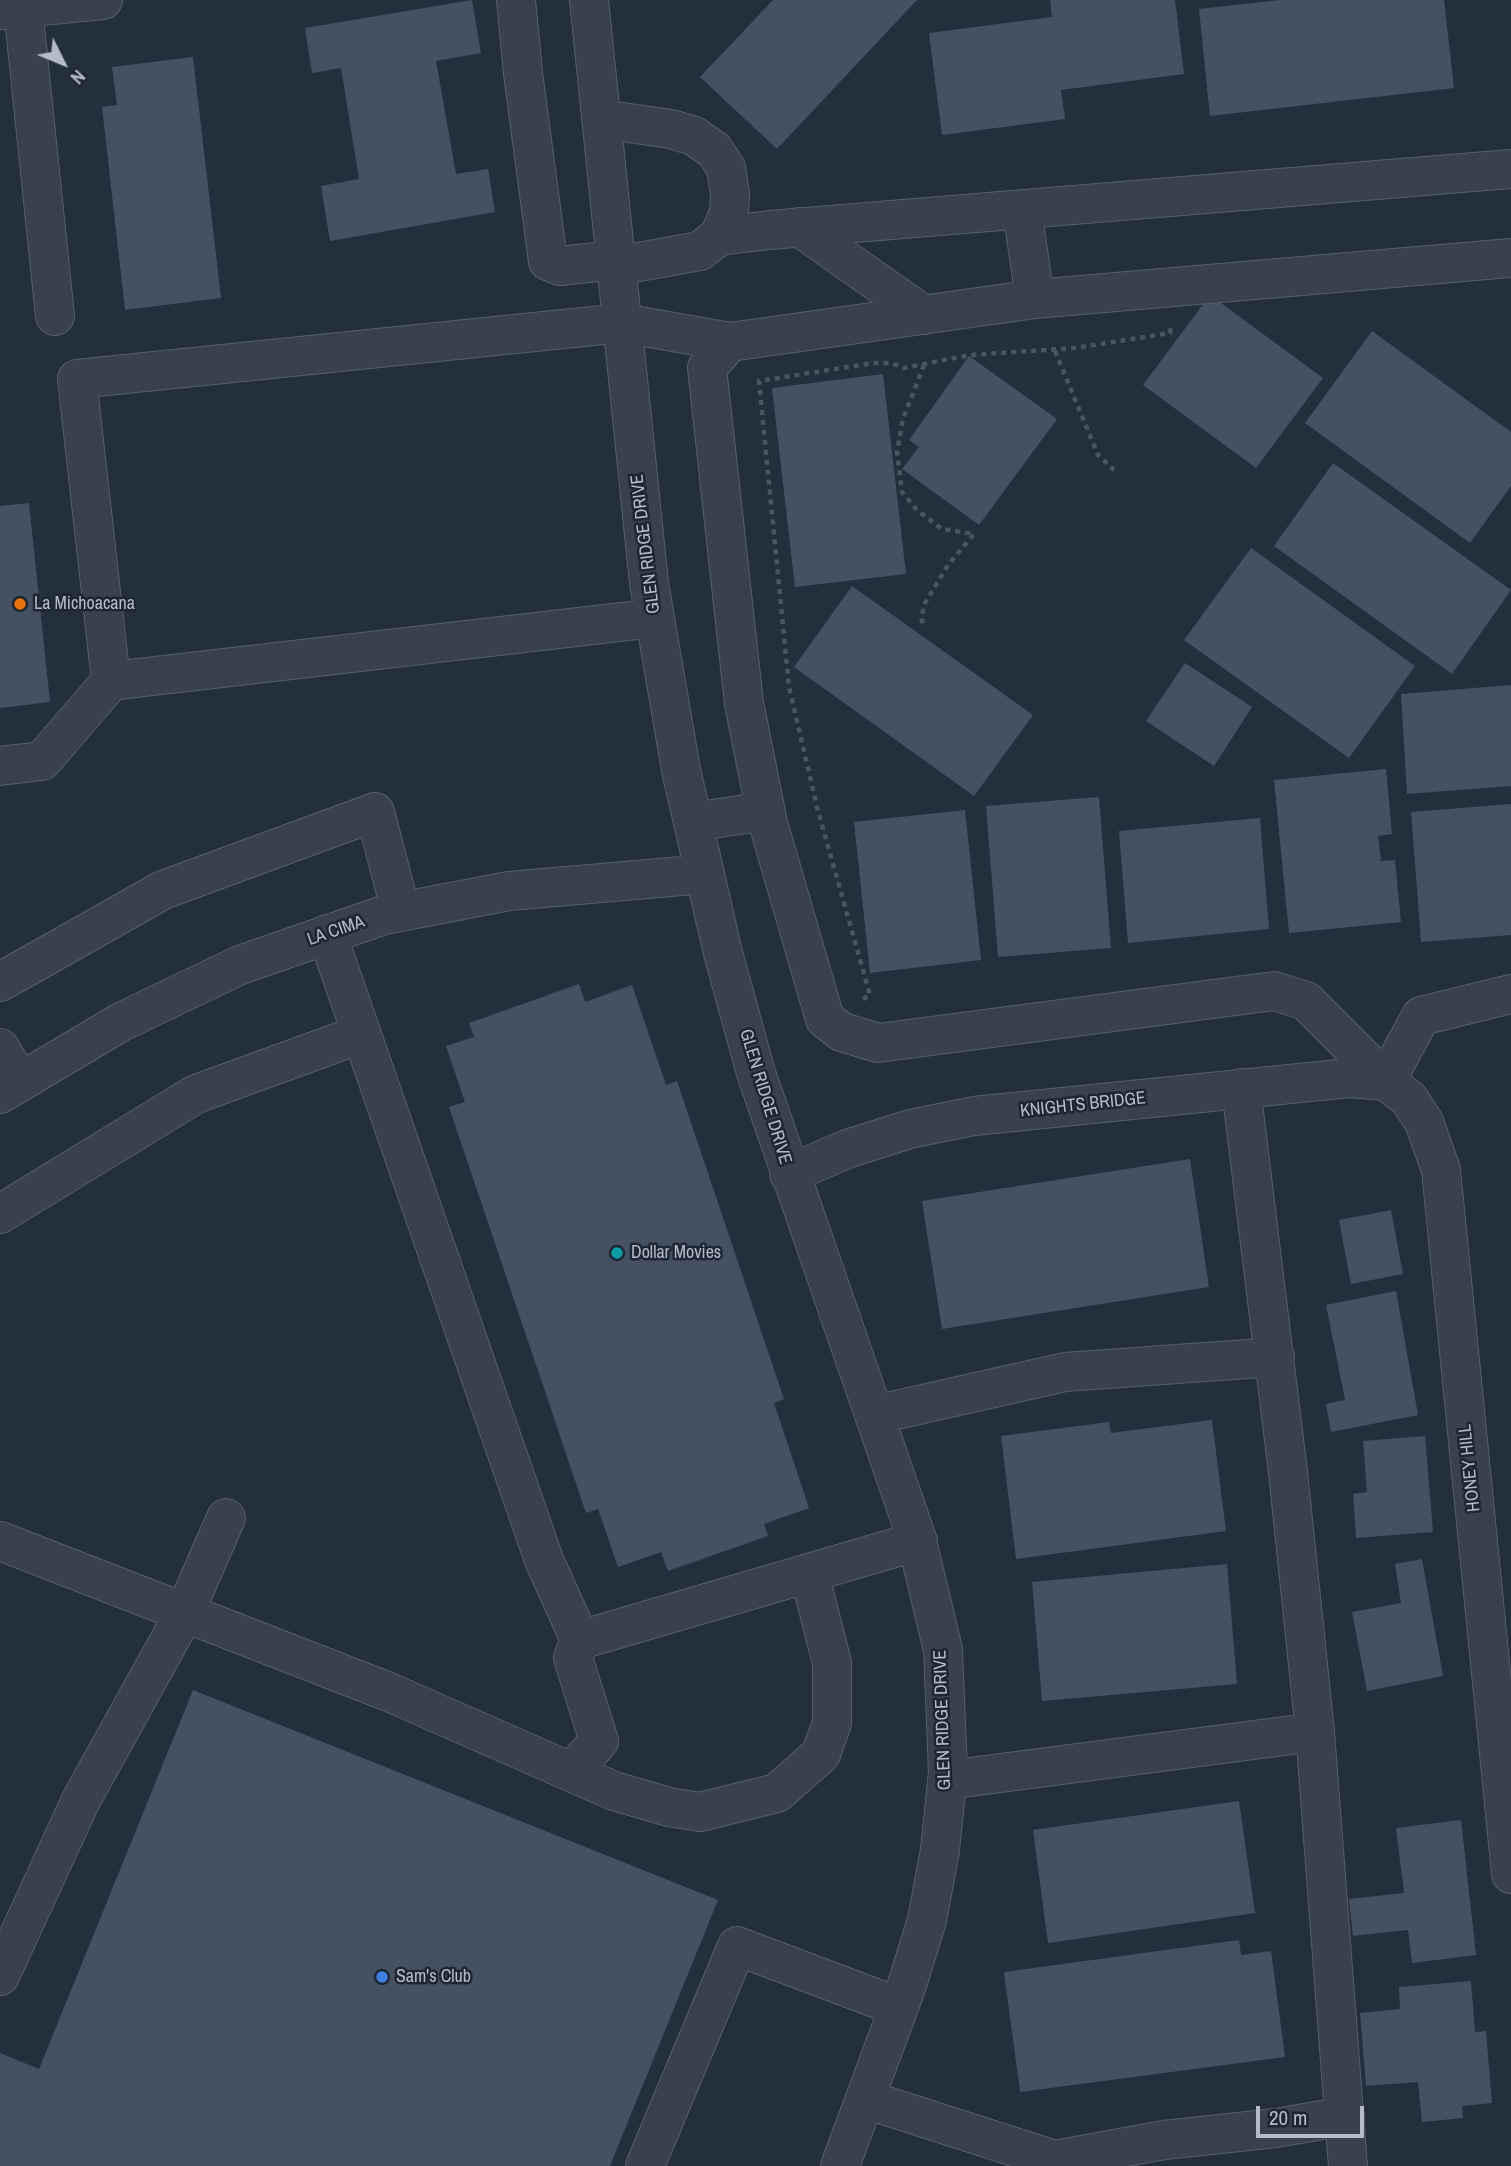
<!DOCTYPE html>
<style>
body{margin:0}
#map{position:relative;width:1511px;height:2166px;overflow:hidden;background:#242f3e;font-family:"Archivo Narrow",sans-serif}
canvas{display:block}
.north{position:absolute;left:28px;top:28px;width:70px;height:70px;-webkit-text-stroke:5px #1d2633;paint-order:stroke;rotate:133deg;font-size:19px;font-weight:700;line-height:28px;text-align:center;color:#b4bcc9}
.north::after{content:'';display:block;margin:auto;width:24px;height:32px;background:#b4bcc9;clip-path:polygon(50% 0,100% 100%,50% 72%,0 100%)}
.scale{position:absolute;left:1256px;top:2106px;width:108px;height:32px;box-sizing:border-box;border:4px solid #b4bcc9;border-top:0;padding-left:9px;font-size:21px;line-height:24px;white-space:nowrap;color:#b4bcc9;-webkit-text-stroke:5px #1d2633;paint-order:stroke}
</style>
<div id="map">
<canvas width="1511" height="2166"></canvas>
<div class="north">N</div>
<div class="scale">20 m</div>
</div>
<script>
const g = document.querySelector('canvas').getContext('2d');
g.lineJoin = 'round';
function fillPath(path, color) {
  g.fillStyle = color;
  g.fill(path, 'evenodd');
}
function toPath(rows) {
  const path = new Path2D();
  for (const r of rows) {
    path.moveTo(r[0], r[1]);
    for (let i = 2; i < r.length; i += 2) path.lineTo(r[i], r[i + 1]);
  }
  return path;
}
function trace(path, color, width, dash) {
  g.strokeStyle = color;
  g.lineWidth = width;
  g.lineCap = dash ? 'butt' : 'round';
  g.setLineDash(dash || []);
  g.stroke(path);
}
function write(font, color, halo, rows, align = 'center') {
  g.font = font + ' "Archivo Narrow",sans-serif';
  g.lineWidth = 5;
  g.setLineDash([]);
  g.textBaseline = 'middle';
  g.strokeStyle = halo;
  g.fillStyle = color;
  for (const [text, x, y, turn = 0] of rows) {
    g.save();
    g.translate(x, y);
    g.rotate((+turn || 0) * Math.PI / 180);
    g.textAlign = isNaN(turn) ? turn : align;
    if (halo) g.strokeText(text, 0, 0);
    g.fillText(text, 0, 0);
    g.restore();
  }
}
fillPath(toPath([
 [472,0,481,53,436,61,456,174,488,169,495,212,330,241,321,186,359,179,341,68,312,73,305,28],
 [773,0,917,0,777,149,700,77],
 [1050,0,1175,0,1184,74,1061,90,1065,119,942,135,929,33,1052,17],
 [1280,0,1444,0,1454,88,1210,116,1199,9],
 [193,57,221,298,125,310,102,107,117,105,112,67],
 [1210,295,1323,378,1256,468,1143,385],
 [1372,331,1511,432,1511,486,1470,543,1305,423],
 [969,356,1057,419,979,525,902,469,919,447,909,440],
 [883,374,906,574,795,587,772,388],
 [1333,463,1511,590,1452,674,1274,546],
 [29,503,50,702,0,708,0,506],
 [1251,548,1415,666,1349,758,1184,640],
 [852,586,1033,715,974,796,794,667],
 [1185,663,1252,707,1214,766,1146,721],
 [1511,685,1511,786,1407,794,1401,694],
 [1386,769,1392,834,1378,836,1381,861,1395,860,1401,922,1289,933,1274,780],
 [1099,797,1111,948,998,957,986,806],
 [1511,804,1511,935,1421,942,1411,812],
 [965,810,981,960,870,973,854,822],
 [1260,818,1269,929,1128,943,1119,831],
 [579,984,585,1002,632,985,666,1085,677,1081,784,1399,774,1403,809,1508,764,1524,768,1536,668,1571,661,1552,618,1567,598,1509,586,1513,449,1107,465,1102,446,1046,474,1037,469,1023],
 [1190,1159,1209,1287,942,1329,922,1201],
 [1391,1210,1403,1274,1351,1284,1339,1220],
 [1396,1291,1418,1415,1331,1432,1326,1404,1345,1400,1326,1305],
 [1212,1420,1226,1531,1016,1559,1001,1436,1109,1422,1111,1433],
 [1425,1436,1433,1532,1356,1538,1353,1494,1367,1492,1363,1441],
 [1422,1559,1443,1676,1367,1691,1352,1612,1401,1603,1395,1564],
 [1227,1564,1237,1684,1042,1701,1032,1582],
 [193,1690,718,1900,610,2166,0,2166,0,2053,39,2069],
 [1239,1801,1255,1913,1048,1943,1033,1830],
 [1461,1820,1476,1955,1412,1963,1408,1930,1353,1936,1349,1899,1404,1893,1396,1828],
 [1239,1940,1241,1955,1271,1951,1285,2057,1020,2092,1004,1972],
 [1471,1981,1475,2032,1486,2031,1492,2103,1462,2106,1463,2118,1422,2122,1418,2082,1366,2086,1360,2013,1400,2009,1399,1987]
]), '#455162');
const minor = toPath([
 [516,0,523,73,548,261,560,266,615,260],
 [589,0,649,583,681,770,723,953,756,1073,915,1533,943,1650,948,1772,940,1850,927,1920,906,1988,840,2166],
 [23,8,55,316],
 [0,10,103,0],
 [601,119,671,129,694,136,714,150,726,168,730,194,729,213,719,236],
 [1022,209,1035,299],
 [799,227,924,315],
 [1511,258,1035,299,730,342,707,368,744,703,768,823,825,1019,842,1032,878,1043,1274,991,1306,1001,1386,1081,1409,1099,1424,1122,1441,1170,1511,1874],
 [616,266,700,251,719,236,770,230,1511,169],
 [111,681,655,618],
 [0,766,42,761,111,681,77,379,622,323,730,342],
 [693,822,765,811],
 [327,934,544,1560,580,1640,918,1541],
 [0,982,163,890,375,812,401,912],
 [0,1048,20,1082],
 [1386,1081,1421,1016,1511,994],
 [1241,1088,1288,1472,1315,1732,1348,2166],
 [0,1094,121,1022,240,965,384,915,509,891,705,874],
 [789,1174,847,1149,910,1129,974,1116,1349,1078,1386,1081],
 [0,1214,196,1094,361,1034],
 [874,1415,1065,1372,1275,1357],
 [0,1541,389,1692,614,1791,669,1807,700,1812,777,1793,821,1754,832,1723,832,1663,809,1573],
 [572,1772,599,1741,573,1658,580,1640],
 [947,1780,1315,1732],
 [0,1976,81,1800,184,1614,226,1518],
 [865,2099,1055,2160,1164,2140,1276,2128,1345,2116],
 [645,2166,737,1946,899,2007]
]);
trace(minor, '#565f6c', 40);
trace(toPath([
 [1055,351,1098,455,1114,470],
 [924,365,903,419,897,452,902,492,917,510,942,529,974,534,948,565,925,603,921,618,924,626],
 [863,999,870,995,818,811,789,687,759,381,873,363,891,363,904,368,970,355,1075,348,1170,333,1171,325]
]), '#44595c', 4.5, [5, 5]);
trace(minor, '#38414e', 38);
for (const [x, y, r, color] of [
 [20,604,7,"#e8710a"],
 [617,1253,7,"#0f9aa8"],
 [382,1977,7,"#3f7fe0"]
]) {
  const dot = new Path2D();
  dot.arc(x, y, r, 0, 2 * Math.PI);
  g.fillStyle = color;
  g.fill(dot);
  trace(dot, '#1d2633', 2.5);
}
write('18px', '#b4bcc9', '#1d2633', [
 ["GLEN RIDGE DRIVE",646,544,-97],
 ["LA CIMA",336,931,-19],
 ["GLEN RIDGE DRIVE",765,1097,73],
 ["KNIGHTS BRIDGE",1083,1105,-6],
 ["HONEY HILL",1470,1468,-96],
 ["GLEN RIDGE DRIVE",943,1720,-92]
]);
write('18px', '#b4bcc9', '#1d2633', [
 ["La Michoacana",34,604],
 ["Dollar Movies",631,1253],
 ["Sam's Club",396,1977]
], 'left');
</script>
